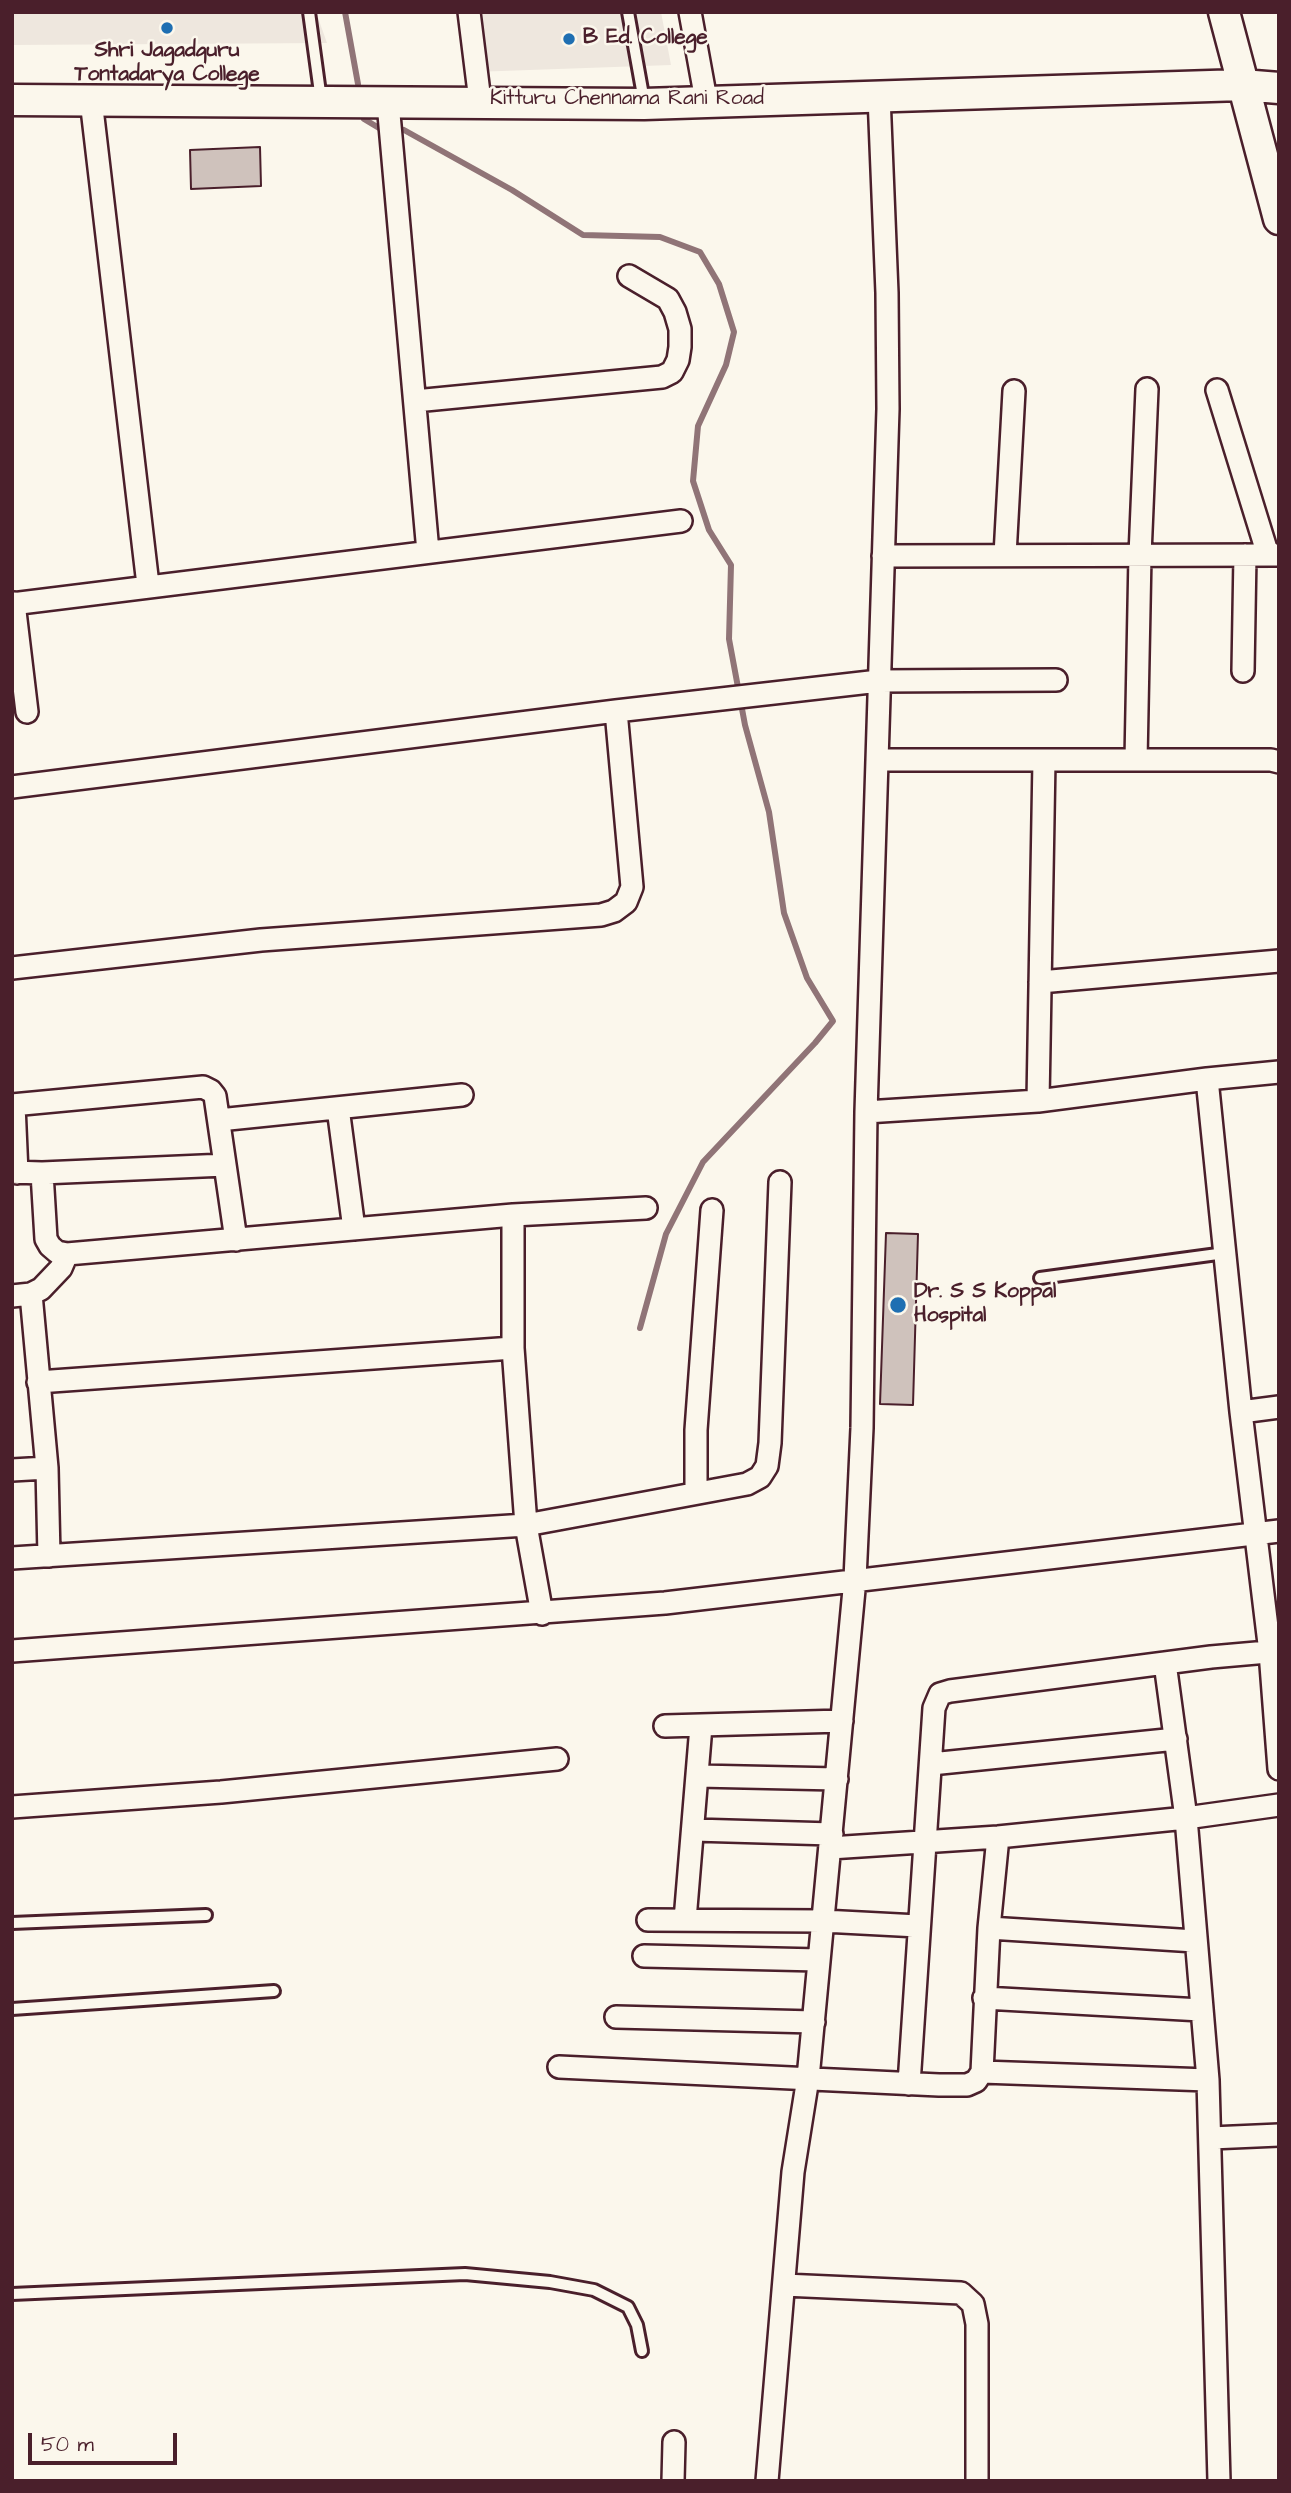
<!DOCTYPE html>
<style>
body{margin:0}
#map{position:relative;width:1291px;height:2493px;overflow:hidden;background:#fbf7ec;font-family:"Architects Daughter",sans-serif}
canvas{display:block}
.frame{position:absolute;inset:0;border:14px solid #4a1f2b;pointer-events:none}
.scale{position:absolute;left:28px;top:2433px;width:149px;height:32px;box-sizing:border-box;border:4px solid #4a1f2b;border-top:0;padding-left:9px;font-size:21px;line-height:24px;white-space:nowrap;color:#4a1f2b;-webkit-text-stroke:5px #fbf7ec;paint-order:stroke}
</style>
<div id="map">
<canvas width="1291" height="2493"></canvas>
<div class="frame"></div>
<div class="scale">50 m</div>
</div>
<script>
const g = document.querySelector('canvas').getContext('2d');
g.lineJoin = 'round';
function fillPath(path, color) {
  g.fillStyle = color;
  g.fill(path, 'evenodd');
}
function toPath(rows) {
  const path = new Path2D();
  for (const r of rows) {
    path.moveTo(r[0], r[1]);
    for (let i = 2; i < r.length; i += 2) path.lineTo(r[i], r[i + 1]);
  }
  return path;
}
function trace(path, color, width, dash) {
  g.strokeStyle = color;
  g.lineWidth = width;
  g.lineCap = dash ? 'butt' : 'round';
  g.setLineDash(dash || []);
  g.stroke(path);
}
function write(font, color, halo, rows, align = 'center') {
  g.font = font + ' "Architects Daughter",sans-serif';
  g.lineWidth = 5;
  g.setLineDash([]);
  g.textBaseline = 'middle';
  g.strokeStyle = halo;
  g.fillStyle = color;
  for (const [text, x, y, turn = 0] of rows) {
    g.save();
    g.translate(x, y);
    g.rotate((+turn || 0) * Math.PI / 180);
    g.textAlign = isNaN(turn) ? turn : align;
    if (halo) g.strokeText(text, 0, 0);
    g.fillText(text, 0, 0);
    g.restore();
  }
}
fillPath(toPath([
 [12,12,316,12,327,43,12,45],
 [470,12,661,12,671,65,473,72]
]), '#eee7de');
trace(toPath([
 [345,12,358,84],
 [364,119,379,128],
 [404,130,512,190,583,235,660,237,700,252,719,284,734,332,726,365,698,426,693,481,709,530,731,565,729,639,745,725,769,812,784,913,807,978,833,1021,815,1043,703,1162,666,1234,640,1328]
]), '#907477', 6);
const building = toPath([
 [260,147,261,186,191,189,190,150,260,147],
 [886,1233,918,1234,913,1405,880,1404,886,1233]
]);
fillPath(building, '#cfc2bc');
trace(building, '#4a1f2b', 2);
const lane = toPath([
 [309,12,321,100],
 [628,12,644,101],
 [1040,1278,1225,1253],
 [12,1923,206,1915],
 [12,2009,274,1991],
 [12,2294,465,2274,550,2282,594,2290,628,2307,637,2325,642,2351]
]);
const street = toPath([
 [469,12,480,101],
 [690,12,706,100],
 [91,100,148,585],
 [388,103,428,552],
 [1217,390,1268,555],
 [415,401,662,377,672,372,678,360,680,347,680,329,675,312,668,299,629,276],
 [1005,555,1014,391],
 [883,556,1279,555],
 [14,603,27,712],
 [12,604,681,521],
 [1243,671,1245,555],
 [877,760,1271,760,1279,762],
 [1136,760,1140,555,1147,389],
 [12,787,616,711,879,681,1056,680],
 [12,968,261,940,601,915,614,911,626,902,632,887,616,711],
 [1040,982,1279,961],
 [1207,1079,1241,1412,1270,1652,1279,1769],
 [1038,1101,1044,760],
 [12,1105,203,1087,211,1091,215,1096,236,1240],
 [14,1105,17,1173],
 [338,1108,354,1229],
 [866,1112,1038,1101,1207,1079,1279,1072],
 [219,1120,462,1095],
 [12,1172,42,1173,225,1165],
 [42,1173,46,1239,50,1246,57,1252,67,1254,513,1215,646,1208],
 [513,1215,513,1348,526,1525,542,1614],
 [31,1294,47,1468,49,1556],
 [12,1296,31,1294,41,1289,61,1268,67,1254],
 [38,1382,513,1348],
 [1241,1412,1279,1407],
 [12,1470,47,1468],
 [696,1492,696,1430,712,1210],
 [12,1558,526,1525,747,1484,760,1477,767,1466,770,1443,780,1182],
 [12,1651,665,1603,1279,1531],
 [1165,1663,1186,1818,1208,2080,1219,2481],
 [665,1726,842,1721],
 [931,1764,1176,1739],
 [698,1776,837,1779],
 [12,1807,221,1792,557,1759],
 [694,1830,832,1834],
 [830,1848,998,1837,1186,1818,1279,1805],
 [648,1920,823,1921,918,1926],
 [685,1920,701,1726],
 [989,1928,1195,1941],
 [644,1956,819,1960],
 [984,1998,1201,2010],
 [616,2017,814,2022],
 [559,2067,939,2085,967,2085,976,2081,982,2072,989,1928,998,1837],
 [982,2072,1208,2080],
 [909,2084,934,1708,940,1694,950,1691,1211,1657,1279,1651],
 [1211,2138,1279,2135],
 [784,2285,961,2293,973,2304,977,2324,977,2481],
 [673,2481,674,2442],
 [767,2481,793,2172,808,2078,855,1579,862,1428,866,1112,888,409,887,293,879,96]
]);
const secondary = toPath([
 [1224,12,1279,219],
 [12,100,644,104,1242,85,1279,88]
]);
trace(lane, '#4a1f2b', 16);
trace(street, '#4a1f2b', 26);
trace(secondary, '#4a1f2b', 35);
trace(lane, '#fbf7ec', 10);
trace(street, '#fbf7ec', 21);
trace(secondary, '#fbf7ec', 30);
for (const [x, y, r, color] of [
 [167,28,7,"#1f6fb2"],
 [569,39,7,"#1f6fb2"],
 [898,1305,9,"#1f6fb2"]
]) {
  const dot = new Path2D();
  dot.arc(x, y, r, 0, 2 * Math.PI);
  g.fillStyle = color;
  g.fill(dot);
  trace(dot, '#fbf7ec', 2.5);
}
write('bold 21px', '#4a1f2b', '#fbf7ec', [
 ["B Ed. College",583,39],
 ["Shri Jagadguru",167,52,"center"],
 ["Tontadarya College",167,76,"center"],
 ["Dr. S S Koppal",914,1293],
 ["Hospital",914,1317]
], 'left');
write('21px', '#4a1f2b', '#fbf7ec', [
 ["Kitturu Chennama Rani Road",627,100]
]);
</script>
